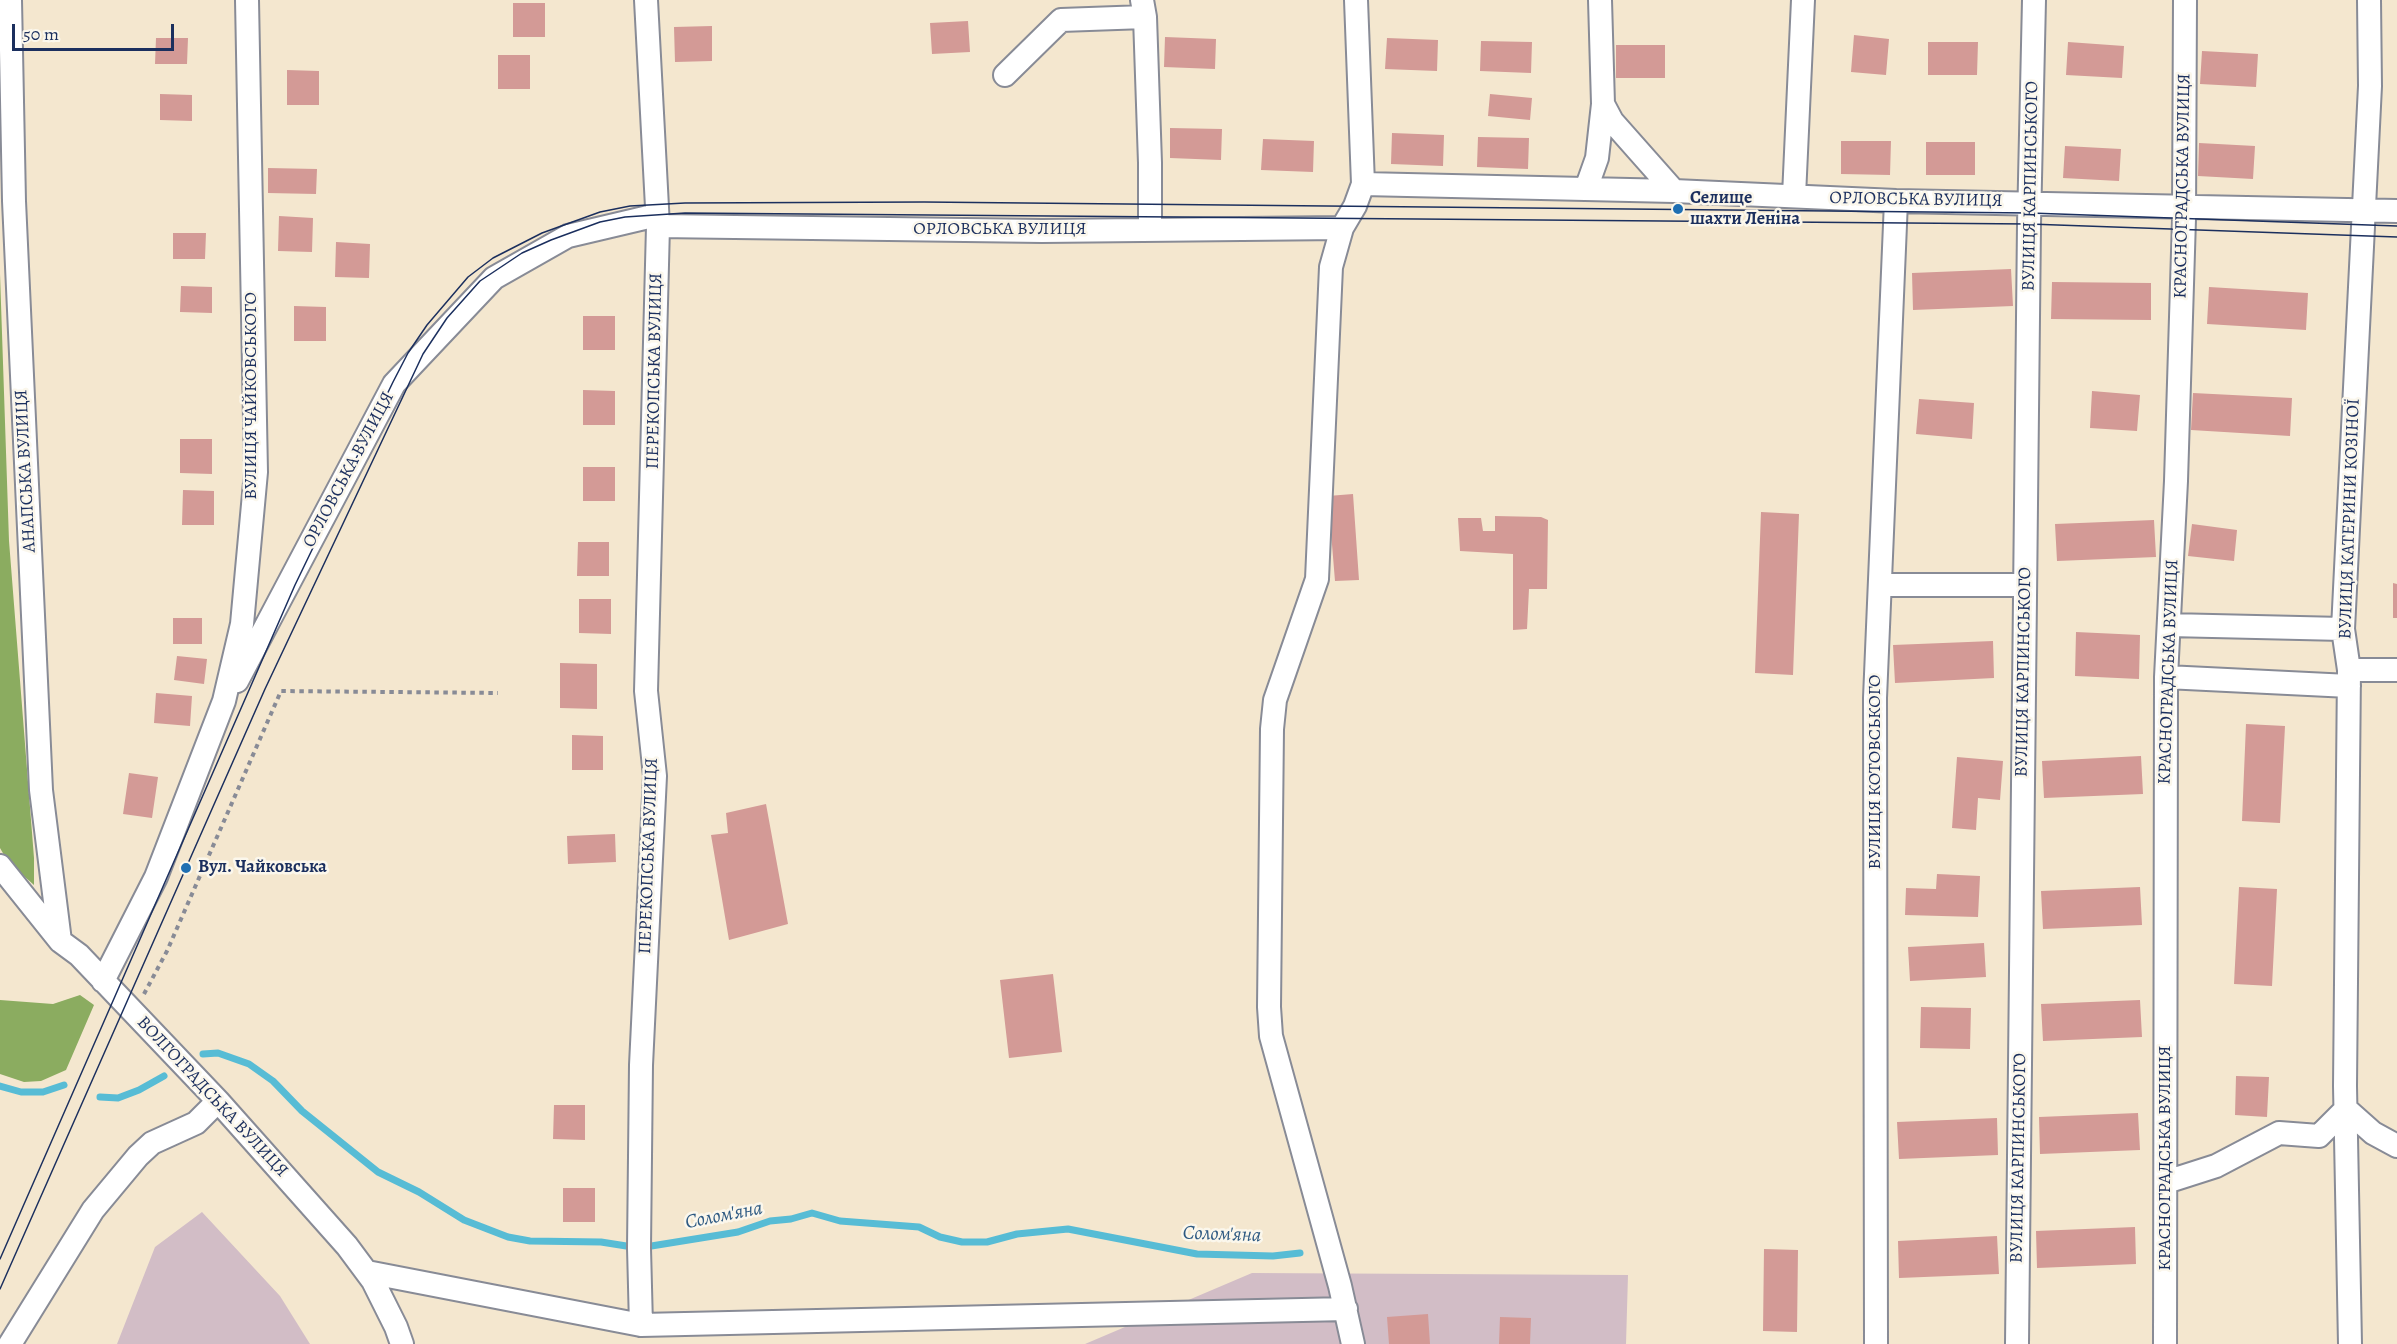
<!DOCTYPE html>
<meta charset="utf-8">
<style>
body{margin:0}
#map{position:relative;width:2397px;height:1344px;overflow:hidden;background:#f4e7cf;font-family:Alegreya,serif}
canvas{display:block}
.scale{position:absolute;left:12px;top:24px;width:162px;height:27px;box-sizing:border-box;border:3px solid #1b2f5e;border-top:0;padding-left:8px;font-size:18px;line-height:21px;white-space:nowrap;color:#1b2f5e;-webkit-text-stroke:4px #fbf7ec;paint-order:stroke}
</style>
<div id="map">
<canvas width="2397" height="1344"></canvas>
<div class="scale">50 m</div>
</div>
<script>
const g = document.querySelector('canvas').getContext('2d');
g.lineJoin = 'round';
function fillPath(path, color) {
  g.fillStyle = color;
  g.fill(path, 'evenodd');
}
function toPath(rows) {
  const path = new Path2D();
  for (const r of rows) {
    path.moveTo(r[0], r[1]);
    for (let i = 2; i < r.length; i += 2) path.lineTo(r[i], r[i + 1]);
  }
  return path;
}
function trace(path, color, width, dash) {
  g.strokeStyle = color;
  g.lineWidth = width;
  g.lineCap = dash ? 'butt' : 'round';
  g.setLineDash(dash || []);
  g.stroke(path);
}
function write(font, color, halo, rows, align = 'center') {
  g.font = font + ' Alegreya,serif';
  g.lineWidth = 5;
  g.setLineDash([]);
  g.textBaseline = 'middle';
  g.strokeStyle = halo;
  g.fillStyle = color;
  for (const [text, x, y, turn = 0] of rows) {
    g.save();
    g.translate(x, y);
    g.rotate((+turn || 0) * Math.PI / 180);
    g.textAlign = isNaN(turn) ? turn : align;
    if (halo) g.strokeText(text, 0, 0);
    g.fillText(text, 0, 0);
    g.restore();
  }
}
fillPath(toPath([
 [202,1212,280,1296,310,1344,117,1344,155,1247],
 [1252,1273,1628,1275,1626,1344,1085,1344]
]), '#d2bdc6');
fillPath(toPath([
 [0,274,9,541,34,858,34,885,8,862,0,848],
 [80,995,94,1005,66,1070,41,1081,24,1082,0,1074,0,1000,53,1004]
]), '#8bac60');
trace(toPath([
 [203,1054,218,1053,249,1064,273,1081,302,1111,378,1172,419,1192,464,1220,508,1237,530,1241,601,1242,639,1248,738,1232,770,1221,791,1219,812,1213,840,1221,919,1227,940,1237,962,1242,987,1242,1017,1234,1068,1229,1197,1254,1273,1256,1300,1253],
 [0,1086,21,1092,43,1092,64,1085],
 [100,1097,118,1098,139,1090,164,1076]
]), '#57bcd5', 7);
fillPath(toPath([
 [513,3,545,3,545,37,513,37],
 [968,21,970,52,932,54,930,23],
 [712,26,712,61,675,62,674,27],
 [1854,35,1889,39,1886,75,1851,72],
 [1165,37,1216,39,1215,69,1164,67],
 [156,38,188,38,187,64,155,64],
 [1387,38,1438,40,1437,71,1385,69],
 [1481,41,1532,42,1531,73,1480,71],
 [1928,42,1978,42,1977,75,1928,75],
 [2068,42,2124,46,2122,78,2066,75],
 [1616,45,1665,45,1665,78,1616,78],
 [2202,51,2258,54,2256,87,2200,84],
 [498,55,530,55,530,89,498,89],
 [287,70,319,71,319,105,287,105],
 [160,94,192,95,192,121,160,120],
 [1490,94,1532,98,1530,120,1488,116],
 [1170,128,1222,129,1221,160,1170,158],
 [1392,133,1444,135,1443,166,1391,164],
 [1478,137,1529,138,1528,169,1477,167],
 [1263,139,1314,141,1313,172,1261,170],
 [1841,141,1891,141,1890,175,1841,174],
 [1926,142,1975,142,1975,175,1926,175],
 [2199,143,2255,146,2253,179,2198,176],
 [2065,146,2121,149,2119,181,2063,178],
 [268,168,317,169,316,194,268,193],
 [279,216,313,218,312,252,278,251],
 [173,233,206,233,205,259,173,259],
 [336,242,370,244,369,278,335,277],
 [2011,269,2013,306,1913,310,1912,273],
 [2052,282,2151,283,2151,320,2051,319],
 [181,286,212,287,212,313,180,312],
 [2209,287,2308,293,2306,330,2207,324],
 [294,306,326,307,326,341,294,341],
 [583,316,615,316,615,350,583,350],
 [583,390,615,391,615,425,583,425],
 [2092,391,2140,395,2137,431,2090,428],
 [2193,393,2292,398,2290,436,2191,430],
 [1919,399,1974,403,1972,439,1916,434],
 [180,439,212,439,212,474,180,473],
 [583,467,615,467,615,501,583,501],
 [183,490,214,491,214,525,182,525],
 [1353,494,1359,580,1335,581,1328,496],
 [1761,512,1799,514,1793,675,1755,673],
 [1495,516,1541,517,1548,520,1547,589,1529,589,1527,629,1513,630,1513,554,1460,551,1458,518,1481,518,1483,531,1495,531],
 [2154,520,2156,557,2057,561,2055,524],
 [2192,524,2237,530,2234,561,2188,556],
 [578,542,609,542,609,576,577,576],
 [2393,583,2397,584,2397,618,2393,618],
 [579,599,611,599,611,634,579,633],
 [173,618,202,618,202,644,173,644],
 [2076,632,2140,635,2139,679,2075,676],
 [1993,641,1994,678,1895,683,1893,645],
 [177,656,207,659,204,684,174,680],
 [560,663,597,664,597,709,560,708],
 [156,693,192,696,190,726,154,723],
 [2246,724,2285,726,2280,823,2242,821],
 [572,735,603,736,603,770,572,770],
 [2141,756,2143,794,2044,798,2042,761],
 [1957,757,2003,761,2000,800,1978,798,1976,830,1952,828],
 [129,773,158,777,152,818,123,814],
 [766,804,788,924,729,940,711,835,728,833,726,813],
 [615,834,616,862,568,864,567,836],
 [1937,874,1980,876,1978,917,1905,915,1906,888,1936,889],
 [2140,887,2142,925,2043,929,2041,891],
 [2239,887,2277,889,2272,986,2234,984],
 [1984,943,1986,977,1910,981,1908,947],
 [1053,974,1062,1052,1009,1058,1000,980],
 [2140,1000,2142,1037,2043,1041,2041,1004],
 [1921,1007,1971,1008,1970,1049,1920,1048],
 [2236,1076,2269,1077,2267,1117,2235,1115],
 [554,1105,585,1105,585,1140,553,1139],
 [2138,1113,2140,1150,2040,1154,2039,1117],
 [1997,1118,1998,1155,1899,1159,1897,1122],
 [563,1188,595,1188,595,1222,563,1222],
 [2135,1227,2136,1264,2037,1268,2036,1231],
 [1997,1236,1999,1274,1899,1278,1898,1241],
 [1764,1249,1798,1250,1797,1332,1763,1331],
 [1428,1314,1430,1344,1389,1344,1387,1317],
 [1500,1317,1531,1318,1530,1344,1499,1344]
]), '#d39a96');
const minor = toPath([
 [10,0,14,201,41,790,60,941],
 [1142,0,1145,17,1150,163,1150,230],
 [1005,75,1061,20,1145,17],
 [1603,104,1612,121,1674,191],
 [1363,184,1674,191,1896,201,2397,211],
 [1586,189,1597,158,1603,104,1600,0],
 [1794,196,1803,0],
 [658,226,1042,231,1342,228],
 [1881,585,2025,585],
 [2169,625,2343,629],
 [2349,670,2397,670],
 [2166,677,2349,686],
 [237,681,394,384,494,278,568,236,657,215],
 [0,866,60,941,79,955,218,1101,347,1246,373,1281,396,1327,402,1344],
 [103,981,156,877,224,701,242,624,256,472,247,0],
 [2346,1109,2373,1133,2397,1146],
 [2166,1182,2216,1166,2279,1133,2319,1136,2346,1109],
 [367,1272,641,1325,639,1248,641,1065,655,776,646,691,658,226,646,0],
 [641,1325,1346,1309],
 [10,1344,93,1210,138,1156,152,1143,196,1123,218,1101],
 [1353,1344,1340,1286,1271,1036,1269,1007,1272,729,1275,700,1317,579,1331,267,1342,228,1355,206,1363,184,1356,0],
 [1876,1344,1875,698,1896,201],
 [2017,1344,2029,224,2034,0],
 [2165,1344,2166,677,2176,481,2184,219,2185,0],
 [2350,1344,2345,1086,2349,670,2343,629,2370,86,2369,0]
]);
trace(minor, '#888b96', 26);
trace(toPath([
 [144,994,167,951,281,691,498,693]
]), '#888b96', 4, [4.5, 4.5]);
trace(minor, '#fff', 22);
trace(toPath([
 [0,1259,295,585,393,382,408,353,427,325,468,277,493,258,542,233,600,212,630,206,685,203,924,202,2030,213,2397,226],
 [0,1289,265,689,423,354,447,318,480,281,522,253,551,240,600,222,625,217,685,213,2029,224,2397,237]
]), '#1b2f5e', 1.5);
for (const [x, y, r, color] of [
 [1678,209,6,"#1f6fb2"],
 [186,868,6,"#1f6fb2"]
]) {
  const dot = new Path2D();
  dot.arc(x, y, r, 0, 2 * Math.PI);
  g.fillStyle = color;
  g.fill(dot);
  trace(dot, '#fbf7ec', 2);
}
write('18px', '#1b2f5e', '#fbf7ec', [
 ["ВУЛИЦЯ КАРПИНСЬКОГО",2031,186,-89],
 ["КРАСНОГРАДСЬКА ВУЛИЦЯ",2183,186,-89],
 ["ОРЛОВСЬКА ВУЛИЦЯ",1916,200,1],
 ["ОРЛОВСЬКА ВУЛИЦЯ",1000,230],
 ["ПЕРЕКОПСЬКА ВУЛИЦЯ",655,371,-89],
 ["ВУЛИЦЯ ЧАЙКОВСЬКОГО",252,396,-90],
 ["ОРЛОВСЬКА ВУЛИЦЯ",349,470,-62],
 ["АНАПСЬКА ВУЛИЦЯ",26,471,-93],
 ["ВУЛИЦЯ КАТЕРИНИ КОЗІНОЇ",2350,519,-88],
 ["ВУЛИЦЯ КАРПИНСЬКОГО",2024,672,-89],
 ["КРАСНОГРАДСЬКА ВУЛИЦЯ",2169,672,-88],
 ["ВУЛИЦЯ КОТОВСЬКОГО",1876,772,-90],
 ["ПЕРЕКОПСЬКА ВУЛИЦЯ",649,856,-88],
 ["ВОЛГОГРАДСЬКА ВУЛИЦЯ",212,1097,47],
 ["ВУЛИЦЯ КАРПИНСЬКОГО",2019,1158,-89],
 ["КРАСНОГРАДСЬКА ВУЛИЦЯ",2166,1158,-90]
]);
write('bold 18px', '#1b2f5e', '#fbf7ec', [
 ["Селище",1690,199],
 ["шахти Леніна",1690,220],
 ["Вул. Чайковська",198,868]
], 'left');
write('italic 20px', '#2d5982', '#fbf7ec', [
 ["Солом'яна",724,1216,-11],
 ["Солом'яна",1222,1235,2]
]);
</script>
